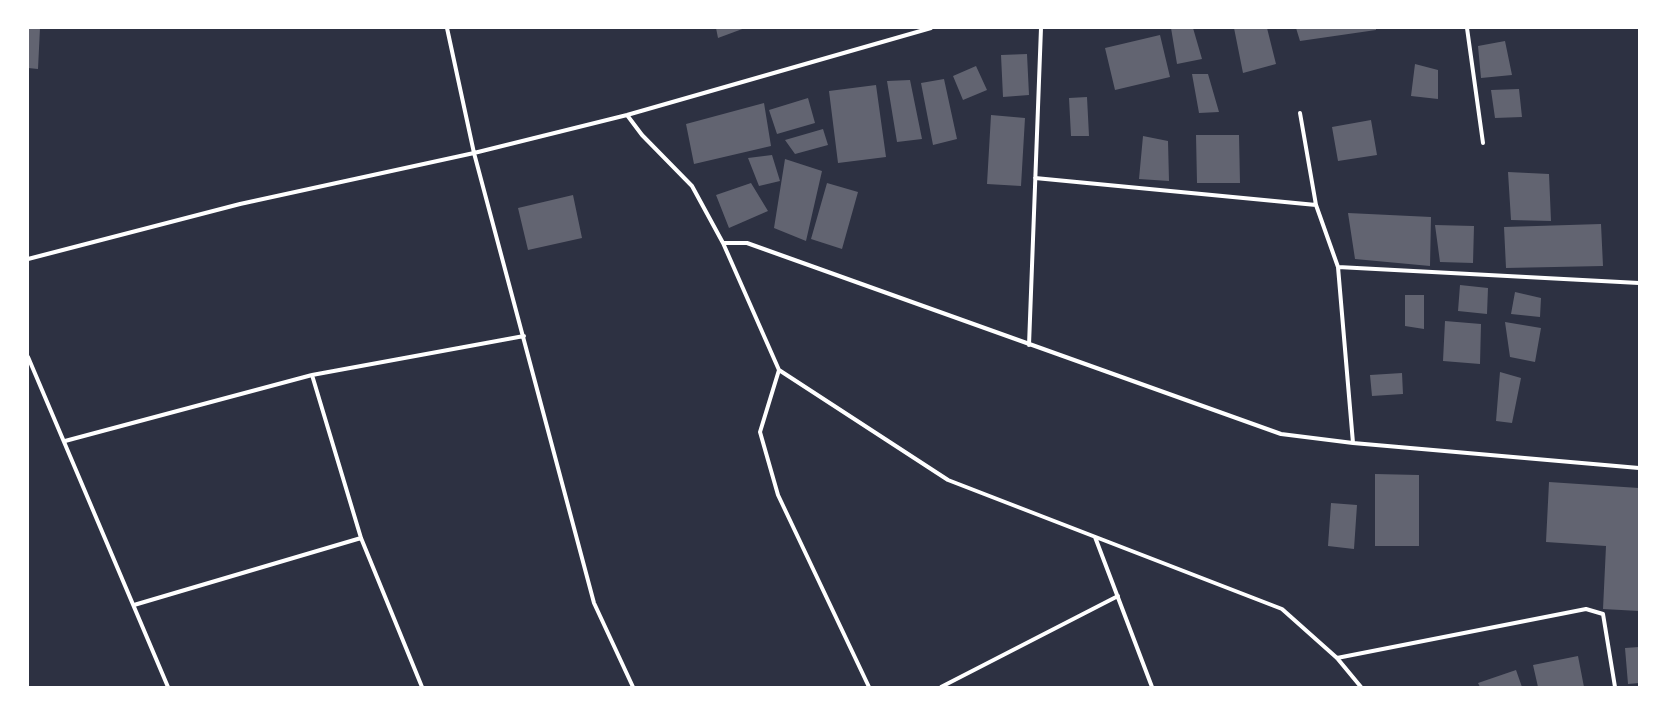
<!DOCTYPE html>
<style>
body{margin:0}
#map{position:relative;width:1667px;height:715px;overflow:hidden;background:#2d3142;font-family:"Public Sans",sans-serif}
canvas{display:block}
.frame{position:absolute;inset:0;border:29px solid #fff;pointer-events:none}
</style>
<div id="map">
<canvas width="1667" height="715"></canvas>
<div class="frame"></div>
</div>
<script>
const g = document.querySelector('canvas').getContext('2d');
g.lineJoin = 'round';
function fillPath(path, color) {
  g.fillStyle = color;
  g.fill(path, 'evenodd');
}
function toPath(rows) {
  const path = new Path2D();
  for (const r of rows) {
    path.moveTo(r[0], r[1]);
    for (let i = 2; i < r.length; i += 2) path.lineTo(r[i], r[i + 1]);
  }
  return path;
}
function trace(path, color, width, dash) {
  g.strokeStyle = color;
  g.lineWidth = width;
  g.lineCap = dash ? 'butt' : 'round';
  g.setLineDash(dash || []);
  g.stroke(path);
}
fillPath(toPath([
 [28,28,40,28,38,69,28,68],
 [716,28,745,28,718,38],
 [1171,28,1193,28,1202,59,1177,64],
 [1234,28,1267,28,1276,64,1243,73],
 [1296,28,1376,28,1376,30,1300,41],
 [1160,35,1170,77,1115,90,1105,48],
 [1505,41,1512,75,1481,78,1478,46],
 [1027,54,1029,95,1003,97,1001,55],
 [1415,64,1438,70,1438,99,1411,96],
 [976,66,987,90,963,100,953,76],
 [1192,74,1208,74,1219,112,1199,113],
 [944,79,957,139,933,145,921,83],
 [910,80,922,139,897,142,887,81],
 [876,85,886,157,838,163,829,91],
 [1519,89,1522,117,1495,118,1491,90],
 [1087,97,1089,136,1071,136,1069,98],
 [808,98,815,123,777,134,769,110],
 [764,103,771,146,694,164,686,124],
 [991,115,1025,118,1021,186,987,184],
 [1371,120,1377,155,1338,161,1332,127],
 [823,129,828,145,795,154,785,140],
 [1196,135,1239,135,1240,183,1197,183],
 [1143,136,1168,141,1169,181,1139,179],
 [772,155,780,181,759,186,748,158],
 [785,159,822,171,806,241,774,228],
 [1508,172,1549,174,1551,221,1511,220],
 [751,183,768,211,729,228,716,195],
 [827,183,858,192,842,249,811,239],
 [573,195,582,238,528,250,518,208],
 [1348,213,1431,217,1430,266,1355,259],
 [1601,224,1603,266,1506,268,1504,227],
 [1435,225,1474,226,1473,263,1440,262],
 [1460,285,1488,288,1487,314,1458,311],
 [1515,292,1541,298,1540,317,1511,314],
 [1405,295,1424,295,1424,329,1405,326],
 [1445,321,1481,324,1480,364,1443,361],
 [1505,322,1541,328,1535,362,1510,357],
 [1500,372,1521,378,1512,423,1496,421],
 [1402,373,1403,394,1372,396,1370,375],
 [1375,474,1419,475,1419,546,1375,546],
 [1549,482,1639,488,1639,611,1603,609,1606,546,1546,542],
 [1331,503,1357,505,1354,549,1328,546],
 [1639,647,1639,683,1628,684,1625,648],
 [1578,656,1584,687,1538,687,1533,665],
 [1516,670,1522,687,1480,687,1478,683]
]), '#626471');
trace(toPath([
 [447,28,474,153,594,603,633,687],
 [1467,28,1483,143],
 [1300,113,1316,205,1338,267,1353,443],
 [627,115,642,135,692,186,723,243,779,370,760,432,778,495,869,687],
 [1035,178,1316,205],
 [723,243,747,243,1281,434,1353,443,1639,468],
 [28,259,240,204,474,153,627,115,931,28],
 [1338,267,1639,283],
 [1029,345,1041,28],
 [28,357,168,687],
 [779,370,948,480,1282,609,1337,658,1361,687],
 [312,375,361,538,422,687],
 [65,441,312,375,524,336],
 [1095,537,1152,687],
 [134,605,361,538],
 [1337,658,1586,609,1603,614,1615,687],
 [941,687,1118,596]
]), '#fff', 4);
</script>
